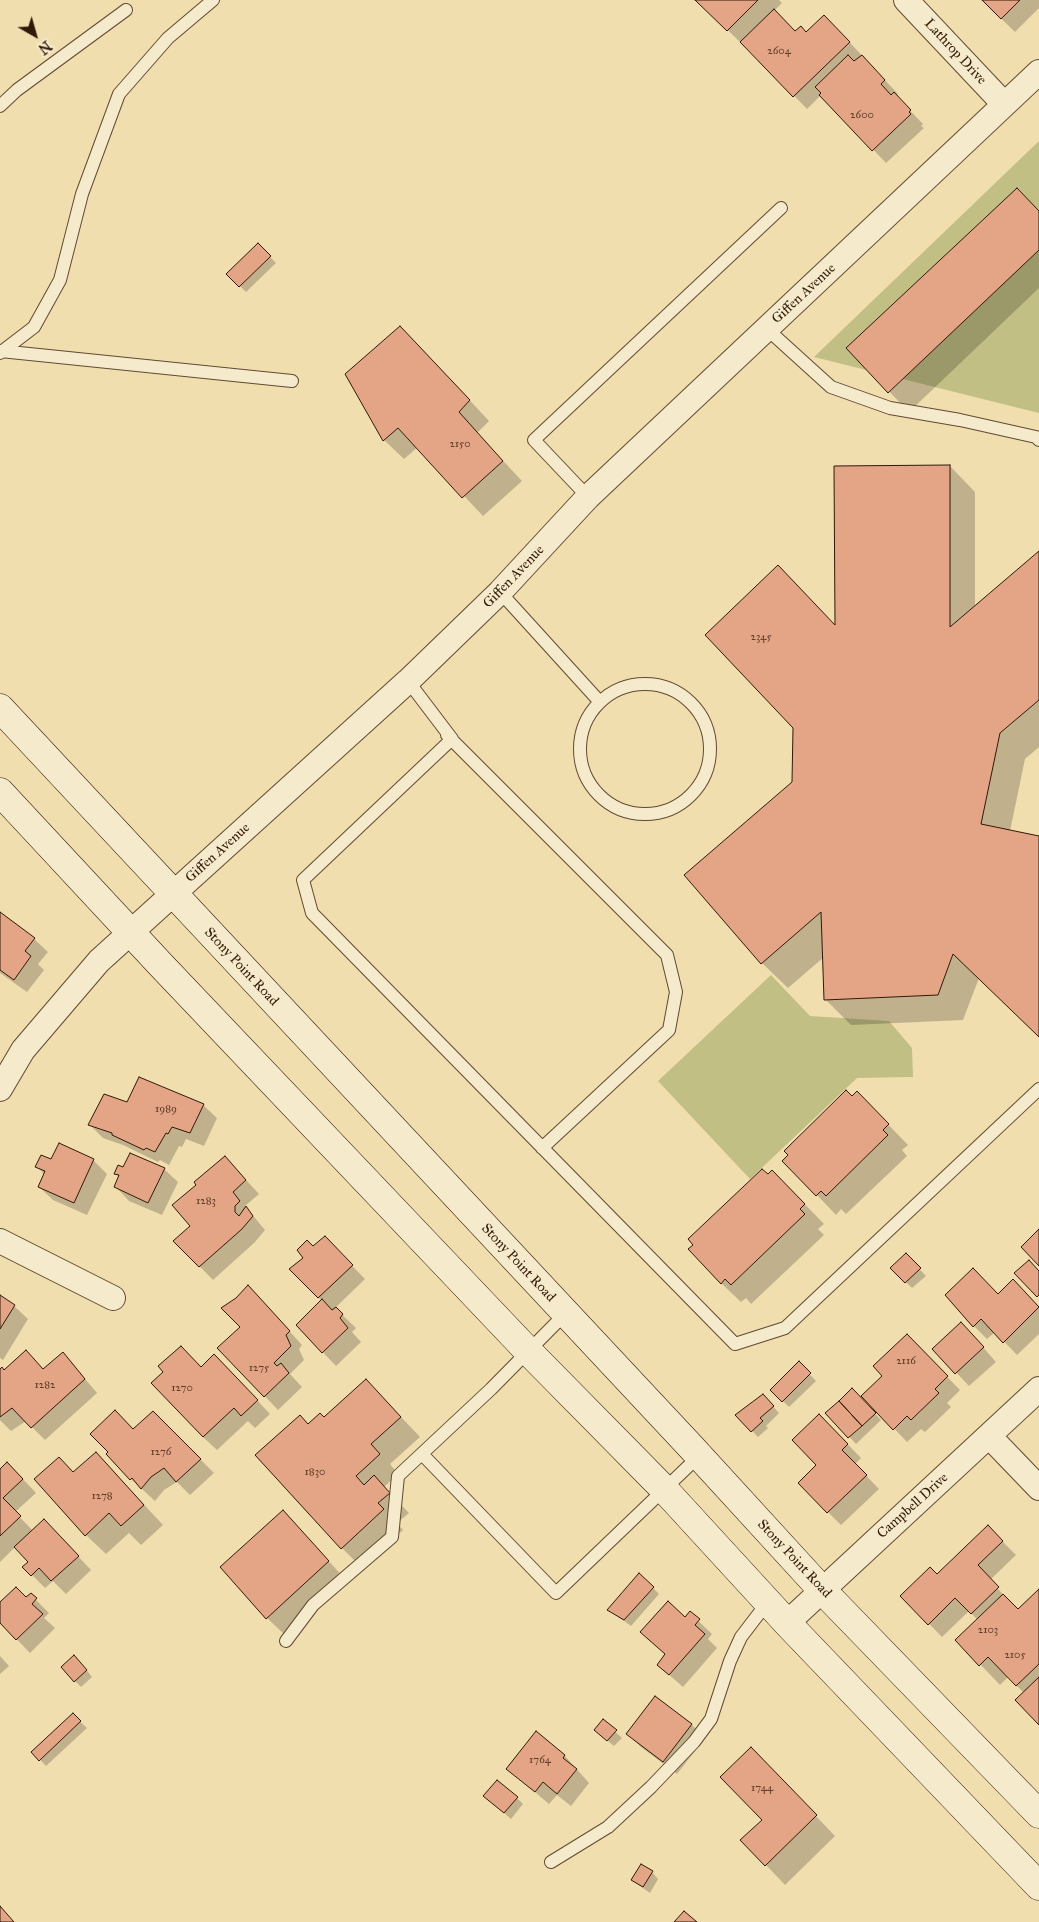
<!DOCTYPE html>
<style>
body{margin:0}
#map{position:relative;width:1039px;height:1922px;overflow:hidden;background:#f0deaf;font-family:"IM FELL Great Primer",serif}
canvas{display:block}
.north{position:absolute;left:10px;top:10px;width:50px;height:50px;-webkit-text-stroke:4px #f5eacb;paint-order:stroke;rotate:142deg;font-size:14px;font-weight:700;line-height:20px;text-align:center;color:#311807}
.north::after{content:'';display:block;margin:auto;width:18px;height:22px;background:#311807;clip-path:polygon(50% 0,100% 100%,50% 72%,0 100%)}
</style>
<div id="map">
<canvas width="1039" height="1922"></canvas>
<div class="north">N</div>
</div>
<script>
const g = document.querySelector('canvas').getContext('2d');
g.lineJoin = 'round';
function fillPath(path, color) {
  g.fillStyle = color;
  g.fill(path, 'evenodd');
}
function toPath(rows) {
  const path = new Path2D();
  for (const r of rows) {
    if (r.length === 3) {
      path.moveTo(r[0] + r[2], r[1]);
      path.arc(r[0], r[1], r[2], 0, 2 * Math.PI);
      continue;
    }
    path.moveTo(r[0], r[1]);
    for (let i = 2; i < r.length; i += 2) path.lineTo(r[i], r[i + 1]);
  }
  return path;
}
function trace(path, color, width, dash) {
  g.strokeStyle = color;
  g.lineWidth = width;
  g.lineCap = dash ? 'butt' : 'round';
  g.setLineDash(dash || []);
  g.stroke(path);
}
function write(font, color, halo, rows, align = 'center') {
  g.font = font + ' "IM FELL Great Primer",serif';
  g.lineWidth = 4;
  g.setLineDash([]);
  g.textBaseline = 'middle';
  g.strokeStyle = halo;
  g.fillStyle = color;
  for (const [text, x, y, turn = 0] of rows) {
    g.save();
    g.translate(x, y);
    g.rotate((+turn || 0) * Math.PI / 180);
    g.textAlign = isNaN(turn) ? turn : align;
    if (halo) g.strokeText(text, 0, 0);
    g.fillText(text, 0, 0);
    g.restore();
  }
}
fillPath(toPath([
 [1039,141,1039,413,814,357],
 [771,975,810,1016,889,1021,912,1048,913,1077,857,1078,750,1179,658,1081]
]), '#c2bf85');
fillPath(toPath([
 [697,0,779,0,782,3,774,11,796,33,838,30,898,94,896,96,923,124,921,126,924,128,886,163,821,95,807,109,742,42,741,43],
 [982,0,1039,0,1039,8,1015,32],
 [1039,212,1039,288,909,412,847,348],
 [258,245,276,263,246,292,228,274],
 [420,347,489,421,477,433,522,481,483,516,418,447,404,459,384,440],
 [950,466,975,492,975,607,1039,553,1039,747,1025,759,1010,831,1039,837,1039,1037,979,978,963,1020,851,1025,826,1000,824,957,788,988,762,963,686,875,794,782,836,627],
 [0,913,34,939,48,952,38,964,44,970,27,992,0,973],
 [852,1098,876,1112,908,1145,902,1150,907,1156,846,1214,841,1209,836,1215,817,1195],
 [128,1104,203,1105,217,1118,204,1146,186,1139,182,1147,179,1146,169,1165,160,1160,158,1162,123,1145,103,1138,90,1125],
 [225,1157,259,1194,245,1206,265,1230,255,1242,213,1280,175,1241,191,1226,198,1185],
 [93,1160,107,1174,87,1215,53,1200,39,1187,45,1175,37,1167,52,1161],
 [123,1169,164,1169,178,1182,162,1215,129,1201,116,1187,120,1178,116,1174],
 [792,1191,824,1224,818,1229,824,1235,751,1304,746,1298,741,1302,721,1283],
 [325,1238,365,1279,335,1308,356,1328,352,1332,361,1342,336,1366,297,1325,322,1301,291,1269],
 [906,1255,926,1276,912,1288,892,1268],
 [1013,1281,1039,1308,1039,1334,1017,1355,995,1332,987,1339,974,1326,998,1296],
 [0,1297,14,1306,28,1319,3,1360,0,1358],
 [261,1300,302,1345,299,1349,304,1360,290,1374,302,1387,278,1410,219,1348,241,1327],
 [907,1336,960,1390,947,1403,951,1407,925,1432,921,1429,907,1442,863,1396,884,1376],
 [974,1337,996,1362,969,1386,934,1349],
 [26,1352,44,1370,63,1353,97,1393,45,1440,26,1421,11,1431,0,1420,0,1371,4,1371],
 [799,1363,816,1381,789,1407,772,1390],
 [201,1369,228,1369,270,1414,255,1428,248,1421,217,1450,203,1437],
 [852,1390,881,1420,856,1444,827,1413],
 [385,1400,420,1437,390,1464,398,1474,384,1487,409,1513,397,1523,403,1530,362,1568,342,1548,308,1426,324,1418],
 [769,1402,779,1413,766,1426,768,1428,758,1437,737,1415],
 [153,1412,214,1473,190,1495,177,1482,164,1490,155,1501,131,1479,134,1431],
 [833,1429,861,1458,855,1464,879,1489,841,1525,828,1512,818,1465],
 [96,1453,163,1525,141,1545,129,1533,106,1554,86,1535],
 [0,1471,21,1477,36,1493,15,1512,33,1531,57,1534,91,1570,66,1594,53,1581,45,1588,24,1567,29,1562,15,1547,0,1562],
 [283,1512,348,1582,287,1637,267,1618],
 [988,1527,1016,1555,990,1580,1018,1611,1039,1591,1039,1723,1024,1693,1008,1677,1000,1685,957,1640,978,1620,969,1611,942,1637,902,1596,937,1575],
 [639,1574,659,1594,631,1626,609,1610],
 [31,1595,49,1613,44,1618,55,1628,30,1653,0,1622,0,1603,26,1599],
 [690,1613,712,1634,708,1639,717,1648,683,1687,658,1665,666,1655,642,1632,685,1618],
 [0,1656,9,1666,0,1674],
 [81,1663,92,1677,81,1687,62,1668],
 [655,1697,692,1725,705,1738,677,1774,641,1747,628,1734],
 [73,1715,87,1728,46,1766,33,1752],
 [603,1721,622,1738,614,1746,602,1736],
 [536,1733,565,1756,589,1783,571,1806,557,1795,549,1804,508,1769],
 [771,1769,835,1836,785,1885,766,1865,763,1820],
 [485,1796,517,1798,523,1804,511,1819],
 [652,1872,658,1879,650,1893,632,1880]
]), '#0003');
const building = toPath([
 [695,0,758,0,727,31,695,0],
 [982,0,1020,0,1001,19,982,0],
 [774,9,795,31,801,26,806,32,824,15,850,42,793,97,740,42,774,9],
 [848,55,854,61,862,55,885,80,881,84,891,95,894,92,911,110,909,112,911,114,872,151,819,95,821,93,815,87,848,55],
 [1017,188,1039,211,1039,250,888,393,846,348,1017,188],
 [258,243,271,256,239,287,226,274,258,243],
 [400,326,470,400,459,412,503,461,462,498,398,428,383,441,345,374,400,326],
 [950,465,950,627,1039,551,1039,700,1000,733,981,824,1039,836,1039,1037,953,954,938,995,824,1000,821,912,761,964,684,875,792,782,793,728,705,635,778,565,835,625,834,466,950,465],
 [0,912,35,938,25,951,31,956,14,980,0,970,0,912],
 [139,1077,204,1104,190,1133,172,1127,168,1134,166,1133,155,1152,146,1148,144,1150,112,1135,112,1133,88,1125,104,1094,127,1102,139,1077],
 [846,1090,852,1096,857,1091,889,1124,883,1130,888,1135,826,1196,821,1191,816,1196,782,1161,788,1155,784,1151,846,1090],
 [59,1143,94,1159,74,1203,38,1187,45,1171,35,1167,41,1155,51,1159,59,1143],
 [130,1153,165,1168,148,1203,114,1187,119,1175,114,1174,118,1165,123,1167,130,1153],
 [225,1156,246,1180,233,1192,240,1201,235,1206,235,1212,239,1216,246,1206,253,1216,242,1229,199,1267,173,1241,190,1226,172,1205,196,1185,194,1182,225,1156],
 [762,1169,768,1174,772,1170,805,1204,800,1209,805,1214,731,1285,725,1279,721,1284,688,1249,693,1245,688,1239,762,1169],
 [1039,1229,1039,1266,1021,1247,1039,1229],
 [325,1236,353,1265,318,1298,289,1269,303,1258,297,1250,307,1240,313,1246,325,1236],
 [906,1253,921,1268,905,1283,890,1268,906,1253],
 [1029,1260,1039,1271,1039,1295,1037,1297,1014,1273,1029,1260],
 [973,1268,998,1294,1013,1279,1039,1307,1003,1343,981,1319,973,1327,945,1295,973,1268],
 [248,1285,290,1331,286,1335,291,1346,274,1363,277,1366,281,1363,289,1373,264,1397,217,1348,240,1327,221,1308,236,1298,248,1285],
 [0,1295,15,1305,0,1329,0,1295],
 [322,1299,332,1310,336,1307,343,1314,340,1318,348,1328,322,1353,296,1325,322,1299],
 [961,1322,984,1347,955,1374,932,1349,961,1322],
 [907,1334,948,1376,935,1389,939,1393,911,1420,907,1416,893,1430,861,1396,882,1376,873,1366,907,1334],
 [181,1346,201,1367,214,1354,258,1400,241,1416,234,1408,203,1437,151,1383,163,1372,158,1366,181,1346],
 [26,1350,43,1369,63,1352,85,1379,31,1428,12,1408,0,1417,0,1369,2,1367,4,1370,26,1350],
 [799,1361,811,1373,782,1402,770,1390,799,1361],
 [366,1379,401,1417,371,1444,380,1454,356,1476,364,1485,374,1475,390,1493,378,1503,384,1509,341,1549,255,1455,300,1415,308,1424,320,1413,324,1417,366,1379],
 [852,1388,876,1413,862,1426,839,1401,852,1388],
 [763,1394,774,1406,760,1418,763,1421,751,1432,735,1415,763,1394],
 [839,1401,862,1426,848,1438,825,1413,839,1401],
 [115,1410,133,1429,153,1411,201,1459,176,1482,164,1468,151,1477,141,1489,132,1478,130,1480,106,1454,108,1452,90,1434,115,1410],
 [819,1414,848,1444,842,1450,867,1475,827,1513,798,1483,816,1465,792,1440,819,1414],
 [96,1452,144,1505,121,1526,109,1513,85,1536,34,1479,59,1457,73,1472,96,1452],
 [7,1462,23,1479,3,1498,21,1516,0,1536,0,1469,7,1462],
 [283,1510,329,1561,266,1619,220,1567,283,1510],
 [44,1519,79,1556,51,1581,39,1568,31,1576,22,1567,28,1562,14,1547,44,1519],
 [988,1525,1003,1541,978,1565,999,1587,971,1614,955,1598,928,1625,900,1596,930,1567,937,1574,988,1525],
 [639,1573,654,1587,624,1620,607,1610,639,1573],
 [16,1587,26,1597,31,1593,37,1598,32,1604,43,1614,16,1640,0,1623,0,1602,16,1587],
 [1039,1589,1039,1664,1016,1686,988,1657,979,1666,955,1640,1003,1594,1018,1609,1039,1589],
 [668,1601,685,1617,690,1611,700,1619,695,1625,705,1634,669,1675,657,1665,665,1654,640,1632,668,1601],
 [74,1655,87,1670,74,1682,61,1667,74,1655],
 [1039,1677,1039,1725,1015,1700,1039,1677],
 [655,1696,692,1724,663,1762,626,1734,655,1696],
 [73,1713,81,1721,39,1761,31,1752,73,1713],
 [603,1719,617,1730,607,1741,594,1730,603,1719],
 [536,1731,565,1755,563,1758,577,1769,557,1794,543,1782,535,1792,506,1769,536,1731],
 [751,1747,817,1815,765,1866,740,1840,762,1820,720,1777,751,1747],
 [497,1780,518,1797,504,1813,483,1796,497,1780],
 [641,1864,653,1871,643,1887,631,1880,641,1864],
 [0,1906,14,1922,0,1922,0,1906],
 [684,1911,697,1922,674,1922,684,1911]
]);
fillPath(building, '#e3a586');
trace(building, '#311807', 1);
const service = toPath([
 [0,106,17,90,126,10],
 [767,329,831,387,890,408,960,420,1036,437,1039,440],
 [0,351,292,381],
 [0,353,34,327,60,280,82,194,119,94,168,38,213,0],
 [588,497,534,440,781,208],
 [500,592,599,701],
 [408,681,452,739,303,880,312,913,735,1344,785,1328,1039,1089],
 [645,749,65],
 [447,735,667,955,676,992,669,1030,542,1148],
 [422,1454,556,1593,699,1456],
 [286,1641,313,1605,392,1537,398,1476,491,1389,565,1314],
 [551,1862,608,1827,651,1787,694,1742,711,1719,730,1661,741,1637,767,1603]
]);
const minor = toPath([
 [906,0,1004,104],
 [0,1089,23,1050,99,961,408,681,500,592,588,497,1039,72],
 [0,1241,113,1298],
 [990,1437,1039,1488],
 [787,1623,1039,1389]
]);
const secondary = toPath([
 [0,708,692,1448,822,1590,1039,1814],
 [0,792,161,965,528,1351,664,1489,787,1623,1039,1886]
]);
trace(service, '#614a31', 14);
trace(minor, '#614a31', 26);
trace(secondary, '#311807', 29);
trace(service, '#f5eacb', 12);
trace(minor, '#f5eacb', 24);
trace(secondary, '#f5eacb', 28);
write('11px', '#5e3b27', null, [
 ["2604",779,51],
 ["2600",862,115],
 ["2150",460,444],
 ["2345",761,637],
 ["1989",166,1109],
 ["1283",206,1201],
 ["2116",906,1361],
 ["1275",259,1368],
 ["1282",45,1385],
 ["1270",182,1388],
 ["1276",161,1452],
 ["1830",315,1472],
 ["1278",102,1496],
 ["2103",988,1630],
 ["2105",1015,1655],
 ["1764",540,1760],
 ["1744",762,1788]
]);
write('14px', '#311807', '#f5eacb', [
 ["Lathrop Drive",955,52,47],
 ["Giffen Avenue",804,294,-43],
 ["Giffen Avenue",514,577,-46],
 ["Giffen Avenue",218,853,-42],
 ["Stony Point Road",241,967,47],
 ["Stony Point Road",518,1263,47],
 ["Campbell Drive",913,1506,-42],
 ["Stony Point Road",794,1559,47]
]);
</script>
